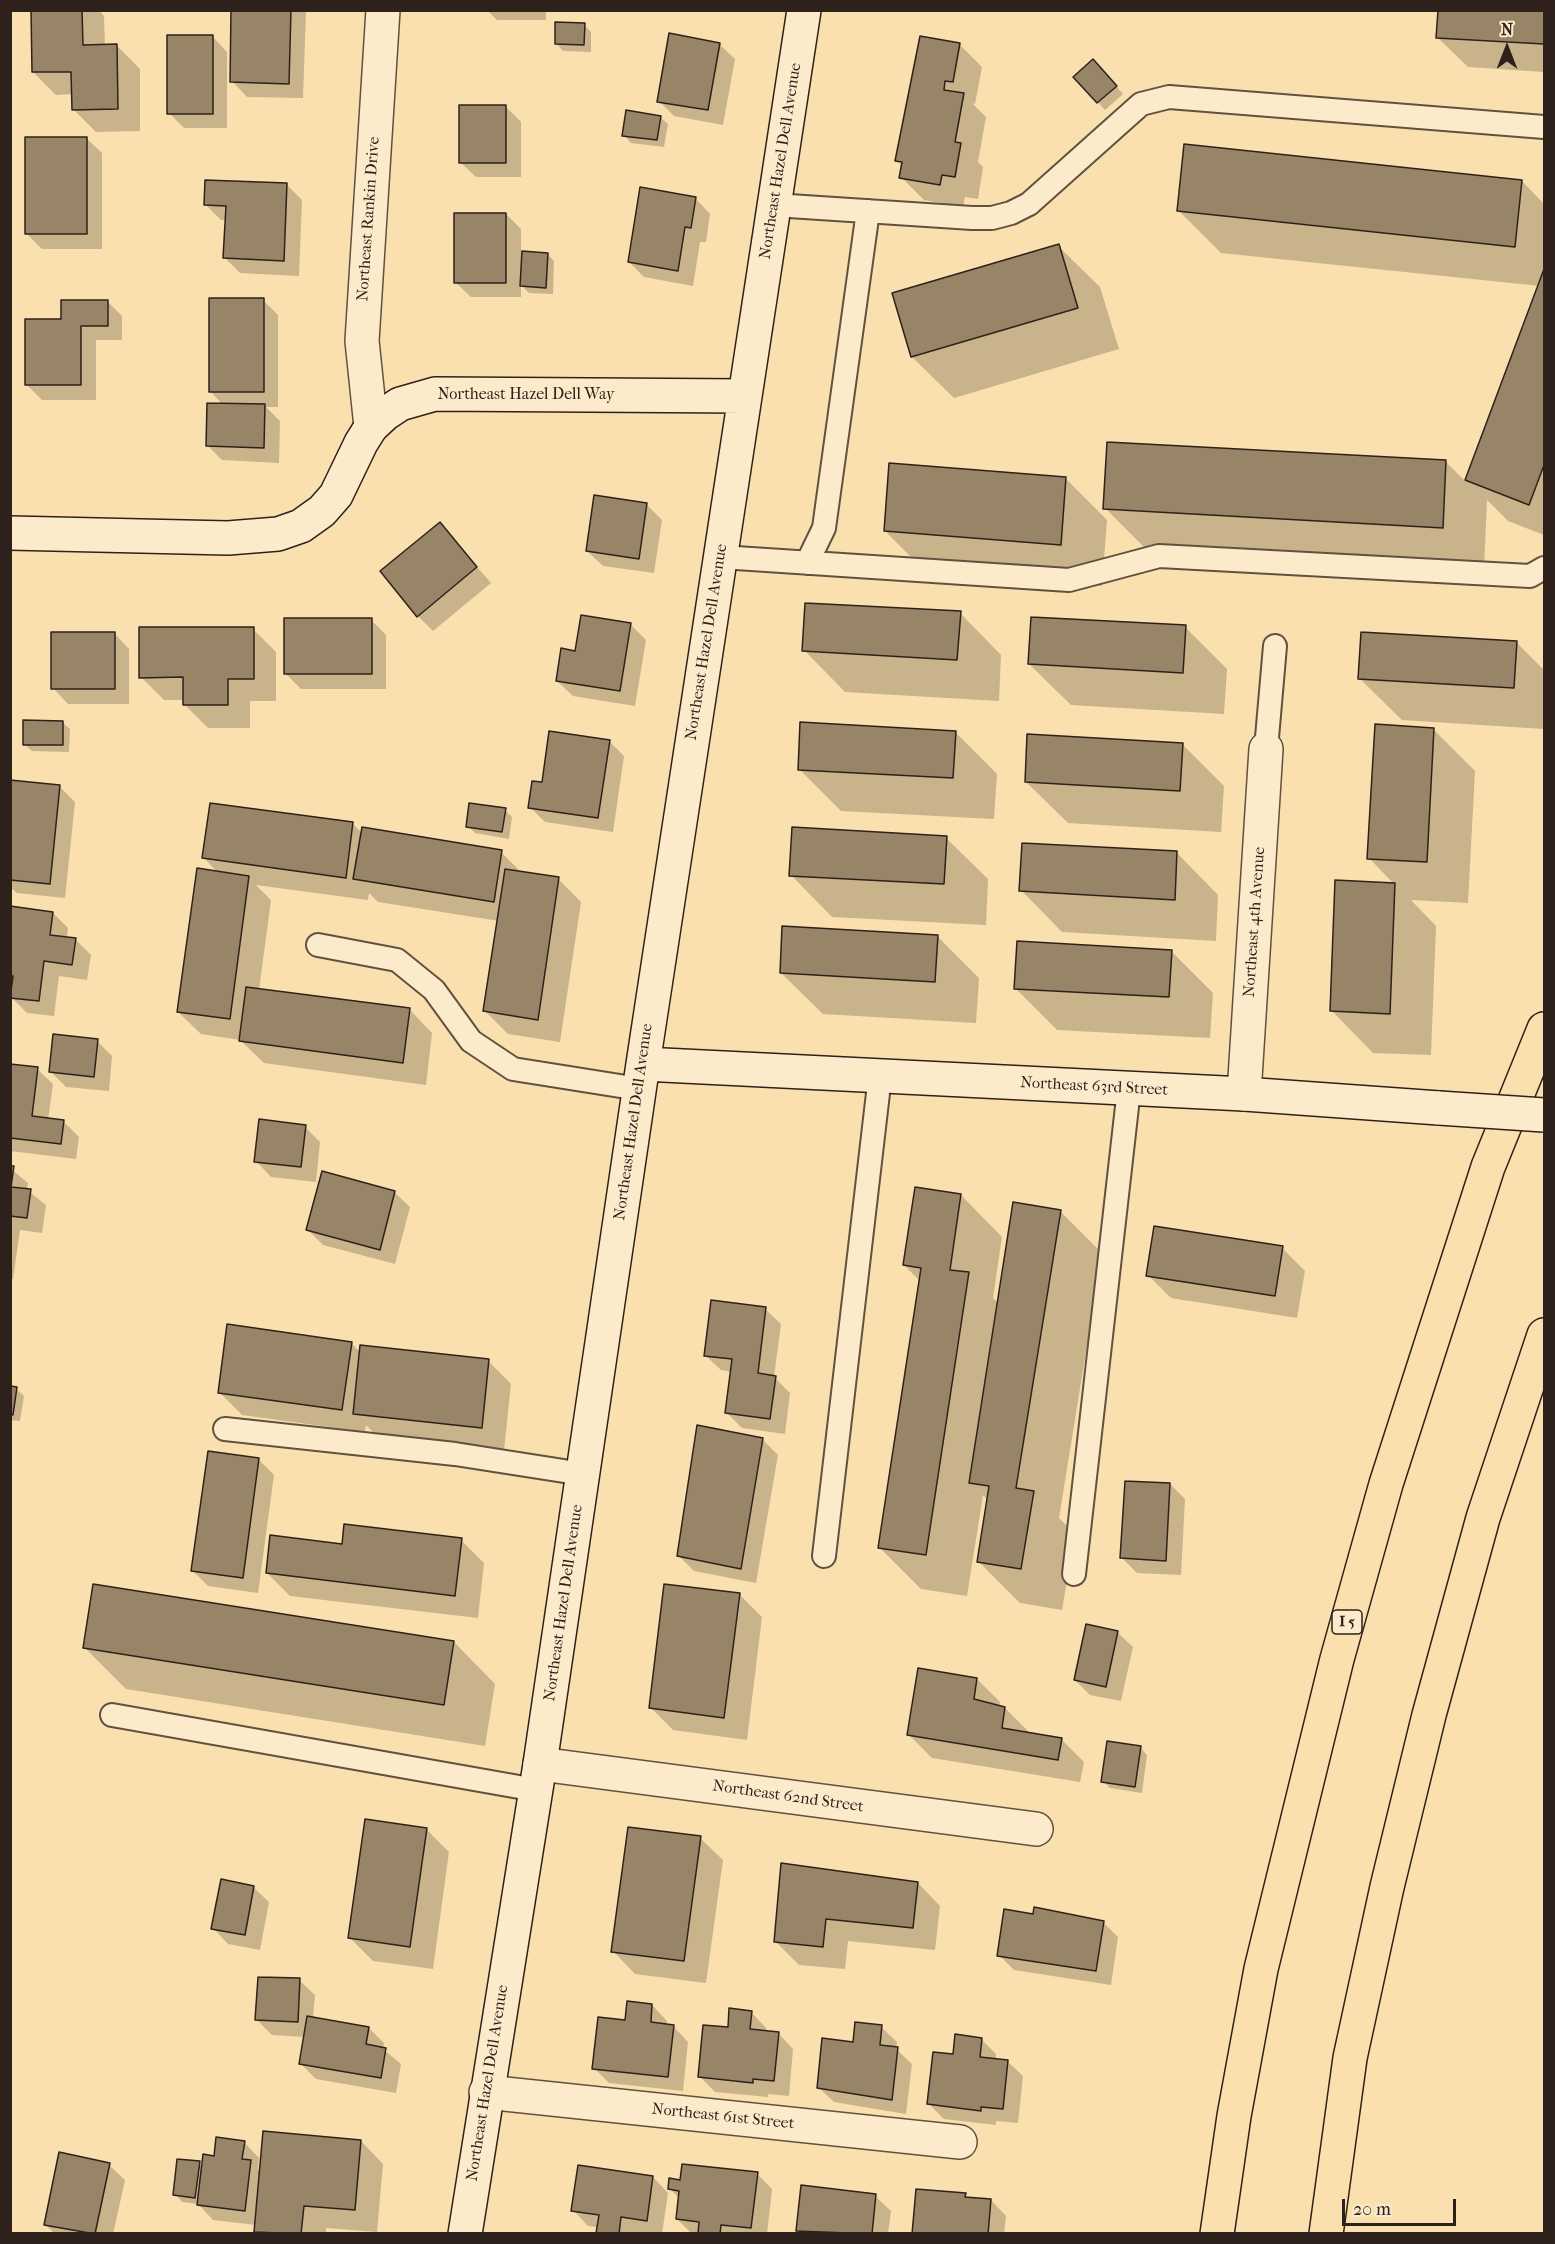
<!DOCTYPE html>
<style>
body{margin:0}
#map{position:relative;width:1555px;height:2244px;overflow:hidden;background:#fae0ae;font-family:"IM FELL French Canon",serif}
canvas{display:block}
.frame{position:absolute;inset:0;border:12px solid #2e211b;pointer-events:none}
.north{position:absolute;left:1477px;top:18px;width:60px;height:60px;-webkit-text-stroke:4px #fcebca;paint-order:stroke;rotate:0deg;font-size:16px;font-weight:700;line-height:24px;text-align:center;color:#2e211b}
.north::after{content:'';display:block;margin:auto;width:21px;height:27px;background:#2e211b;clip-path:polygon(50% 0,100% 100%,50% 72%,0 100%)}
.scale{position:absolute;left:1342px;top:2199px;width:114px;height:27px;box-sizing:border-box;border:3px solid #2e211b;border-top:0;padding-left:8px;font-size:18px;line-height:21px;white-space:nowrap;color:#2e211b;-webkit-text-stroke:4px #fcebca;paint-order:stroke}
</style>
<div id="map">
<canvas width="1555" height="2244"></canvas>
<div class="frame"></div>
<div class="north">N</div>
<div class="scale">20 m</div>
</div>
<script>
const g = document.querySelector('canvas').getContext('2d');
g.lineJoin = 'round';
function fillPath(path, color) {
  g.fillStyle = color;
  g.fill(path, 'evenodd');
}
function toPath(rows) {
  const path = new Path2D();
  for (const r of rows) {
    path.moveTo(r[0], r[1]);
    for (let i = 2; i < r.length; i += 2) path.lineTo(r[i], r[i + 1]);
  }
  return path;
}
function trace(path, color, width, dash) {
  g.strokeStyle = color;
  g.lineWidth = width;
  g.lineCap = dash ? 'butt' : 'round';
  g.setLineDash(dash || []);
  g.stroke(path);
}
function write(font, color, halo, rows, align = 'center') {
  g.font = font + ' "IM FELL French Canon",serif';
  g.lineWidth = 6;
  g.setLineDash([]);
  g.textBaseline = 'middle';
  g.strokeStyle = halo;
  g.fillStyle = color;
  for (const [text, x, y, turn = 0] of rows) {
    g.save();
    g.translate(x, y);
    g.rotate((+turn || 0) * Math.PI / 180);
    g.textAlign = isNaN(turn) ? turn : align;
    if (halo) g.strokeText(text, 0, 0);
    g.fillText(text, 0, 0);
    g.restore();
  }
}
fillPath(toPath([
 [33,10,99,10,104,16,105,46,117,46,140,69,140,131,96,132,73,109,73,94,56,95,33,72],
 [233,10,306,11,303,98,247,97,232,81],
 [487,10,546,10,546,20,497,20],
 [1440,10,1544,10,1544,72,1468,67,1438,38],
 [584,25,591,32,591,52,563,51,556,43],
 [212,36,227,52,227,128,184,128,169,113],
 [719,44,735,59,723,125,674,116,659,101],
 [959,44,982,67,975,104,972,103,986,117,978,162,983,167,978,199,965,197,963,207,924,200,901,177,903,166,897,160],
 [1100,68,1123,94,1105,110,1075,78],
 [506,107,521,122,521,177,476,177,460,162],
 [660,117,668,124,664,147,631,143,624,135],
 [86,138,102,153,102,249,42,249,27,234],
 [1522,181,1544,204,1544,535,1508,521,1487,500,1484,569,1147,550,1105,508,1446,462,1466,482,1540,286,1221,253,1179,211],
 [286,184,302,200,299,276,240,273,225,258,226,220,221,220,205,204],
 [695,198,710,214,706,242,700,242,693,286,644,277,629,262],
 [506,214,521,229,521,253,547,254,554,261,553,294,529,293,521,285,521,297,471,297,455,282],
 [1058,246,1100,287,1119,349,954,398,912,357,894,294],
 [263,300,278,315,278,407,266,407,280,421,279,463,222,460,207,445,223,405,211,392],
 [107,301,122,316,122,340,96,340,96,400,42,400,27,385,62,321],
 [1065,478,1107,520,1102,586,927,573,885,531],
 [646,504,662,520,654,573,603,566,587,551],
 [440,524,491,583,433,631,418,616],
 [960,613,1001,655,999,701,845,692,804,650],
 [371,620,386,635,386,689,301,689,286,674],
 [630,624,646,640,635,706,573,696,557,681,576,653],
 [1185,627,1227,669,1224,714,1071,705,1029,664],
 [253,629,276,652,276,701,250,701,250,728,208,728,185,705,185,700,164,700,141,677],
 [114,633,129,649,129,704,68,704,53,688],
 [1516,642,1544,670,1544,729,1402,720,1360,679],
 [62,722,70,729,69,752,32,751,24,744],
 [1434,730,1475,771,1468,903,1411,900,1436,926,1431,1055,1373,1053,1332,1011,1394,884,1369,858],
 [955,732,997,774,994,819,841,811,799,769],
 [609,741,624,756,613,832,545,822,530,807,543,784],
 [1182,744,1224,786,1221,832,1068,823,1026,782],
 [59,786,75,802,65,898,17,893,10,887,10,795],
 [505,810,512,817,509,839,475,833,468,826],
 [353,824,363,834,501,852,523,874,558,879,581,902,560,1042,508,1034,485,1011,499,921,378,902,369,893,368,900,256,885,271,900,259,990,410,1010,432,1033,426,1085,264,1063,240,1040,201,1034,178,1012,218,873,204,858],
 [946,838,988,879,986,925,832,917,791,875],
 [1177,853,1218,895,1216,941,1062,932,1021,890],
 [10,908,53,913,68,928,67,938,75,939,91,955,87,980,59,976,54,1016,27,1013,12,998],
 [937,936,979,978,976,1023,823,1014,781,973],
 [1171,951,1213,993,1210,1038,1057,1030,1015,988],
 [97,1041,112,1056,109,1091,66,1087,50,1071],
 [10,1066,37,1069,53,1084,48,1120,63,1121,79,1137,76,1159,10,1151],
 [305,1127,320,1142,316,1182,271,1177,256,1161],
 [10,1168,28,1183,27,1190,46,1205,42,1233,20,1230,13,1279,10,1279],
 [394,1192,410,1207,395,1264,323,1245,307,1229],
 [961,1195,1002,1237,993,1298,999,1304,1060,1211,1102,1253,1059,1518,1075,1534,1062,1610,1020,1603,978,1561,988,1500,983,1495,967,1596,921,1589,879,1547,920,1281,904,1265],
 [1282,1248,1305,1271,1297,1318,1171,1298,1148,1275],
 [765,1309,781,1324,774,1377,790,1393,785,1434,742,1428,727,1413,732,1372,721,1370,705,1355],
 [351,1343,361,1353,488,1361,511,1384,504,1450,377,1436,366,1425,365,1432,242,1415,220,1393],
 [10,1388,16,1389,24,1396,20,1421,10,1420],
 [763,1440,778,1455,756,1583,694,1571,679,1556],
 [259,1460,274,1475,258,1593,208,1586,193,1571],
 [1170,1484,1185,1499,1181,1575,1137,1573,1122,1558],
 [461,1540,484,1563,478,1618,290,1596,267,1573],
 [739,1594,762,1617,747,1740,673,1730,650,1707],
 [1117,1632,1133,1647,1121,1701,1090,1695,1075,1680],
 [454,1642,495,1684,485,1746,126,1689,85,1648],
 [977,1679,1000,1702,999,1707,1005,1708,1028,1731,1027,1734,1061,1739,1084,1762,1080,1782,932,1758,909,1735],
 [1140,1747,1147,1755,1142,1793,1110,1788,1103,1781],
 [426,1829,449,1852,433,1969,373,1961,350,1938],
 [700,1838,723,1860,706,1983,635,1974,613,1951],
 [782,1865,918,1883,940,1906,935,1950,848,1941,845,1969,799,1965,776,1942],
 [253,1887,269,1902,260,1950,228,1944,213,1928],
 [1034,1915,1103,1922,1118,1937,1111,1985,1014,1970,999,1955],
 [299,1980,315,1995,313,2018,369,2028,384,2043,383,2049,401,2064,396,2093,316,2079,301,2064,305,2037,272,2035,257,2020],
 [652,2005,667,2021,667,2026,673,2026,688,2042,683,2091,609,2083,594,2068,626,2021],
 [751,2012,766,2028,766,2032,778,2033,793,2049,789,2096,768,2094,768,2097,715,2092,699,2076,729,2028],
 [881,2027,897,2042,896,2049,912,2064,906,2114,834,2102,818,2087,854,2044],
 [981,2039,996,2054,996,2060,1007,2061,1023,2076,1018,2123,996,2121,996,2125,944,2119,929,2104,954,2056],
 [361,2141,383,2164,377,2232,326,2228,326,2234,257,2234,256,2225,213,2220,198,2204,182,2202,175,2194,199,2163,203,2167,244,2142,259,2158,258,2169,261,2172],
 [109,2165,125,2180,113,2234,55,2234,46,2225],
 [757,2174,772,2189,767,2234,692,2234,677,2219,680,2199,670,2189,682,2181],
 [653,2177,668,2193,662,2234,598,2234,598,2227,588,2226,573,2210],
 [965,2195,969,2199,991,2200,1006,2216,1004,2234,914,2234],
 [875,2196,891,2211,888,2234,800,2234,797,2231]
]), '#0003');
const building = toPath([
 [31,10,82,10,83,45,117,44,118,109,72,110,71,72,32,72,31,10],
 [231,10,291,10,289,84,230,82,231,10],
 [1438,10,1544,10,1544,44,1436,38,1438,10],
 [555,22,585,23,584,45,555,44,555,22],
 [669,33,720,43,708,110,657,102,669,33],
 [167,35,213,35,213,114,167,114,167,35],
 [920,36,960,43,953,82,945,81,944,90,964,93,955,142,961,143,955,177,942,175,940,185,899,178,902,162,895,161,920,36],
 [1093,59,1117,86,1097,103,1073,77,1093,59],
 [459,105,506,105,506,163,459,163,459,105],
 [626,110,661,116,657,140,622,136,626,110],
 [25,137,87,137,87,234,25,234,25,137],
 [1184,144,1522,180,1515,247,1177,211,1184,144],
 [205,180,287,183,284,261,223,258,226,206,204,205,205,180],
 [640,187,696,197,691,228,685,227,678,271,628,262,640,187],
 [454,213,506,213,506,283,454,283,454,213],
 [1059,244,1078,308,911,357,892,293,1059,244],
 [522,251,548,253,546,288,520,286,522,251],
 [1544,269,1544,465,1529,505,1465,480,1544,269],
 [209,298,264,298,264,392,209,392,209,298],
 [61,300,108,300,108,326,81,326,81,385,25,385,25,319,61,319,61,300],
 [207,403,265,404,264,448,206,446,207,403],
 [1107,442,1446,460,1443,528,1103,509,1107,442],
 [889,463,1066,477,1061,545,884,531,889,463],
 [594,495,647,503,639,559,586,551,594,495],
 [440,522,477,567,417,617,380,571,440,522],
 [805,603,961,611,957,660,802,651,805,603],
 [581,615,631,623,620,691,556,681,561,648,575,651,581,615],
 [1031,617,1186,625,1183,673,1028,664,1031,617],
 [284,618,372,618,372,674,284,674,284,618],
 [139,627,254,627,254,679,228,679,228,705,183,705,183,677,139,678,139,627],
 [51,632,115,632,115,689,51,689,51,632],
 [1361,632,1517,641,1514,688,1358,679,1361,632],
 [23,720,63,721,63,745,23,745,23,720],
 [800,722,956,731,953,778,798,770,800,722],
 [1375,724,1434,728,1427,862,1367,859,1375,724],
 [549,731,610,740,598,818,528,808,532,781,542,782,549,731],
 [1027,734,1183,743,1180,791,1025,782,1027,734],
 [10,780,60,785,50,884,10,880,10,780],
 [210,803,353,822,346,878,202,858,210,803],
 [469,803,506,808,502,832,466,827,469,803],
 [362,827,502,850,494,902,353,879,362,827],
 [792,827,947,836,944,884,789,876,792,827],
 [1022,843,1177,851,1175,900,1019,891,1022,843],
 [197,868,249,876,230,1019,177,1012,197,868],
 [505,869,559,877,538,1020,483,1011,505,869],
 [1335,880,1395,883,1390,1014,1330,1011,1335,880],
 [10,906,53,912,50,935,76,938,72,965,44,961,39,1001,10,998,13,976,10,976,10,906],
 [782,926,938,935,935,982,780,973,782,926],
 [1017,941,1172,950,1169,997,1014,989,1017,941],
 [246,987,410,1008,403,1063,239,1041,246,987],
 [53,1034,98,1039,94,1077,49,1072,53,1034],
 [10,1064,38,1067,32,1116,64,1120,61,1144,10,1138,10,1064],
 [259,1119,306,1125,301,1167,254,1162,259,1119],
 [10,1166,14,1166,11,1187,31,1189,27,1218,10,1216,10,1166],
 [322,1171,395,1191,380,1250,306,1230,322,1171],
 [915,1187,961,1194,950,1270,969,1272,926,1555,878,1548,921,1268,903,1265,915,1187],
 [1013,1202,1061,1210,1016,1488,1034,1491,1021,1569,977,1562,989,1486,969,1483,1013,1202],
 [1154,1226,1283,1246,1275,1296,1146,1276,1154,1226],
 [711,1300,766,1307,758,1373,776,1376,770,1419,725,1413,732,1359,704,1356,711,1300],
 [227,1324,352,1342,342,1410,218,1393,227,1324],
 [360,1345,489,1359,482,1428,353,1414,360,1345],
 [10,1386,17,1387,13,1415,10,1414,10,1386],
 [697,1425,763,1438,741,1569,677,1556,697,1425],
 [208,1451,259,1458,243,1578,191,1571,208,1451],
 [1125,1481,1170,1483,1166,1561,1120,1558,1125,1481],
 [344,1524,462,1538,455,1596,266,1573,270,1535,342,1544,344,1524],
 [93,1584,454,1641,444,1705,83,1648,93,1584],
 [664,1584,740,1593,724,1718,649,1708,664,1584],
 [1086,1624,1118,1631,1106,1687,1074,1680,1086,1624],
 [918,1668,977,1678,974,1699,1005,1707,1002,1728,1062,1738,1058,1760,907,1735,918,1668],
 [1107,1741,1141,1746,1135,1787,1101,1782,1107,1741],
 [365,1819,427,1828,410,1947,348,1938,365,1819],
 [628,1827,701,1836,684,1961,611,1952,628,1827],
 [781,1863,918,1882,913,1928,826,1919,823,1947,774,1942,781,1863],
 [221,1879,254,1886,245,1935,211,1929,221,1879],
 [1034,1907,1104,1921,1096,1971,997,1956,1004,1909,1033,1914,1034,1907],
 [258,1977,300,1978,298,2022,255,2020,258,1977],
 [627,2001,652,2004,651,2022,674,2025,668,2077,592,2069,598,2017,625,2020,627,2001],
 [729,2008,752,2011,750,2029,779,2032,774,2081,753,2079,753,2083,698,2077,703,2025,728,2027,729,2008],
 [307,2016,369,2027,366,2044,386,2048,381,2078,299,2064,307,2016],
 [855,2022,882,2025,880,2045,898,2047,892,2100,817,2088,822,2038,853,2042,855,2022],
 [955,2034,982,2038,980,2057,1008,2060,1003,2109,981,2107,981,2111,927,2104,933,2052,953,2054,955,2034],
 [263,2131,361,2140,355,2210,304,2206,301,2234,254,2232,263,2131],
 [216,2137,245,2141,242,2159,251,2160,245,2211,197,2205,203,2154,214,2156,216,2137],
 [59,2152,110,2163,95,2234,44,2225,59,2152],
 [177,2159,200,2161,195,2198,173,2195,177,2159],
 [682,2164,758,2172,751,2228,721,2225,720,2234,698,2234,699,2222,676,2219,679,2191,668,2189,669,2178,680,2180,682,2164],
 [578,2165,653,2176,647,2221,621,2217,619,2234,596,2233,599,2215,571,2211,578,2165],
 [801,2185,876,2194,872,2234,796,2231,801,2185],
 [916,2189,966,2193,965,2197,991,2199,988,2234,912,2234,916,2189]
]);
fillPath(building, '#988467');
trace(building, '#2e211b', 1.5);
const lane = toPath([
 [774,205,972,218,992,218,1011,213,1029,204,1141,104,1169,97,1544,127],
 [721,557,1069,580,1159,556,1530,576,1544,568],
 [807,563,824,528,868,211],
 [1266,749,1275,646],
 [318,945,397,960,434,990,471,1041,513,1069,639,1089],
 [225,1429,455,1454,583,1474],
 [824,1556,880,1076],
 [1074,1574,1129,1089],
 [112,1715,536,1790]
]);
const street = toPath([
 [371,427,362,341,383,10],
 [1244,1094,1266,749],
 [540,1764,1036,1829],
 [486,2092,960,2142]
]);
const secondary = toPath([
 [10,533,228,538,278,534,301,526,322,511,336,495,361,443,371,427,385,414,400,404,435,394,745,396],
 [643,1064,1244,1094,1439,1108],
 [465,2234,540,1764,643,1064,804,10]
]);
const highway = toPath([
 [1217,2234,1234,2116,1261,1969,1337,1659,1386,1484,1488,1167,1544,1029],
 [1326,2234,1350,2058,1387,1887,1429,1715,1483,1518,1544,1335]
]);
trace(lane, '#615140', 26);
trace(street, '#615140', 36);
trace(secondary, '#2e211b', 36);
trace(highway, '#2e211b', 36);
trace(lane, '#fcebca', 22);
trace(street, '#fcebca', 33);
trace(secondary, '#fcebca', 33);
trace(highway, '#fae0ae', 33);
const secondaryBridge = toPath([
 [1439,1108,1544,1115]
]);
trace(secondaryBridge, '#2e211b', 36, []);
trace(secondaryBridge, '#fcebca', 33);
for (const [x, y, w] of [
 [1347,1622,30]
]) {
  const box = new Path2D();
  box.roundRect(x - w / 2, y - 12, w, 24, 4.5);
  g.fillStyle = '#fcebca';
  g.fill(box);
  trace(box, '#2e211b', 1.5);
}
write('bold 15px', '#2e211b', null, [
 ["I 5",1347,1622]
]);
write('16px', '#2e211b', '#fcebca', [
 ["Northeast Hazel Dell Avenue",781,161,-81],
 ["Northeast Rankin Drive",369,219,-86],
 ["Northeast Hazel Dell Way",526,395],
 ["Northeast Hazel Dell Avenue",707,642,-81],
 ["Northeast 4th Avenue",1255,922,-86],
 ["Northeast 63rd Street",1094,1087,3],
 ["Northeast Hazel Dell Avenue",634,1122,-82],
 ["Northeast Hazel Dell Avenue",564,1603,-82],
 ["Northeast 62nd Street",788,1797,8],
 ["Northeast Hazel Dell Avenue",488,2083,-81],
 ["Northeast 61st Street",723,2117,6]
]);
</script>
